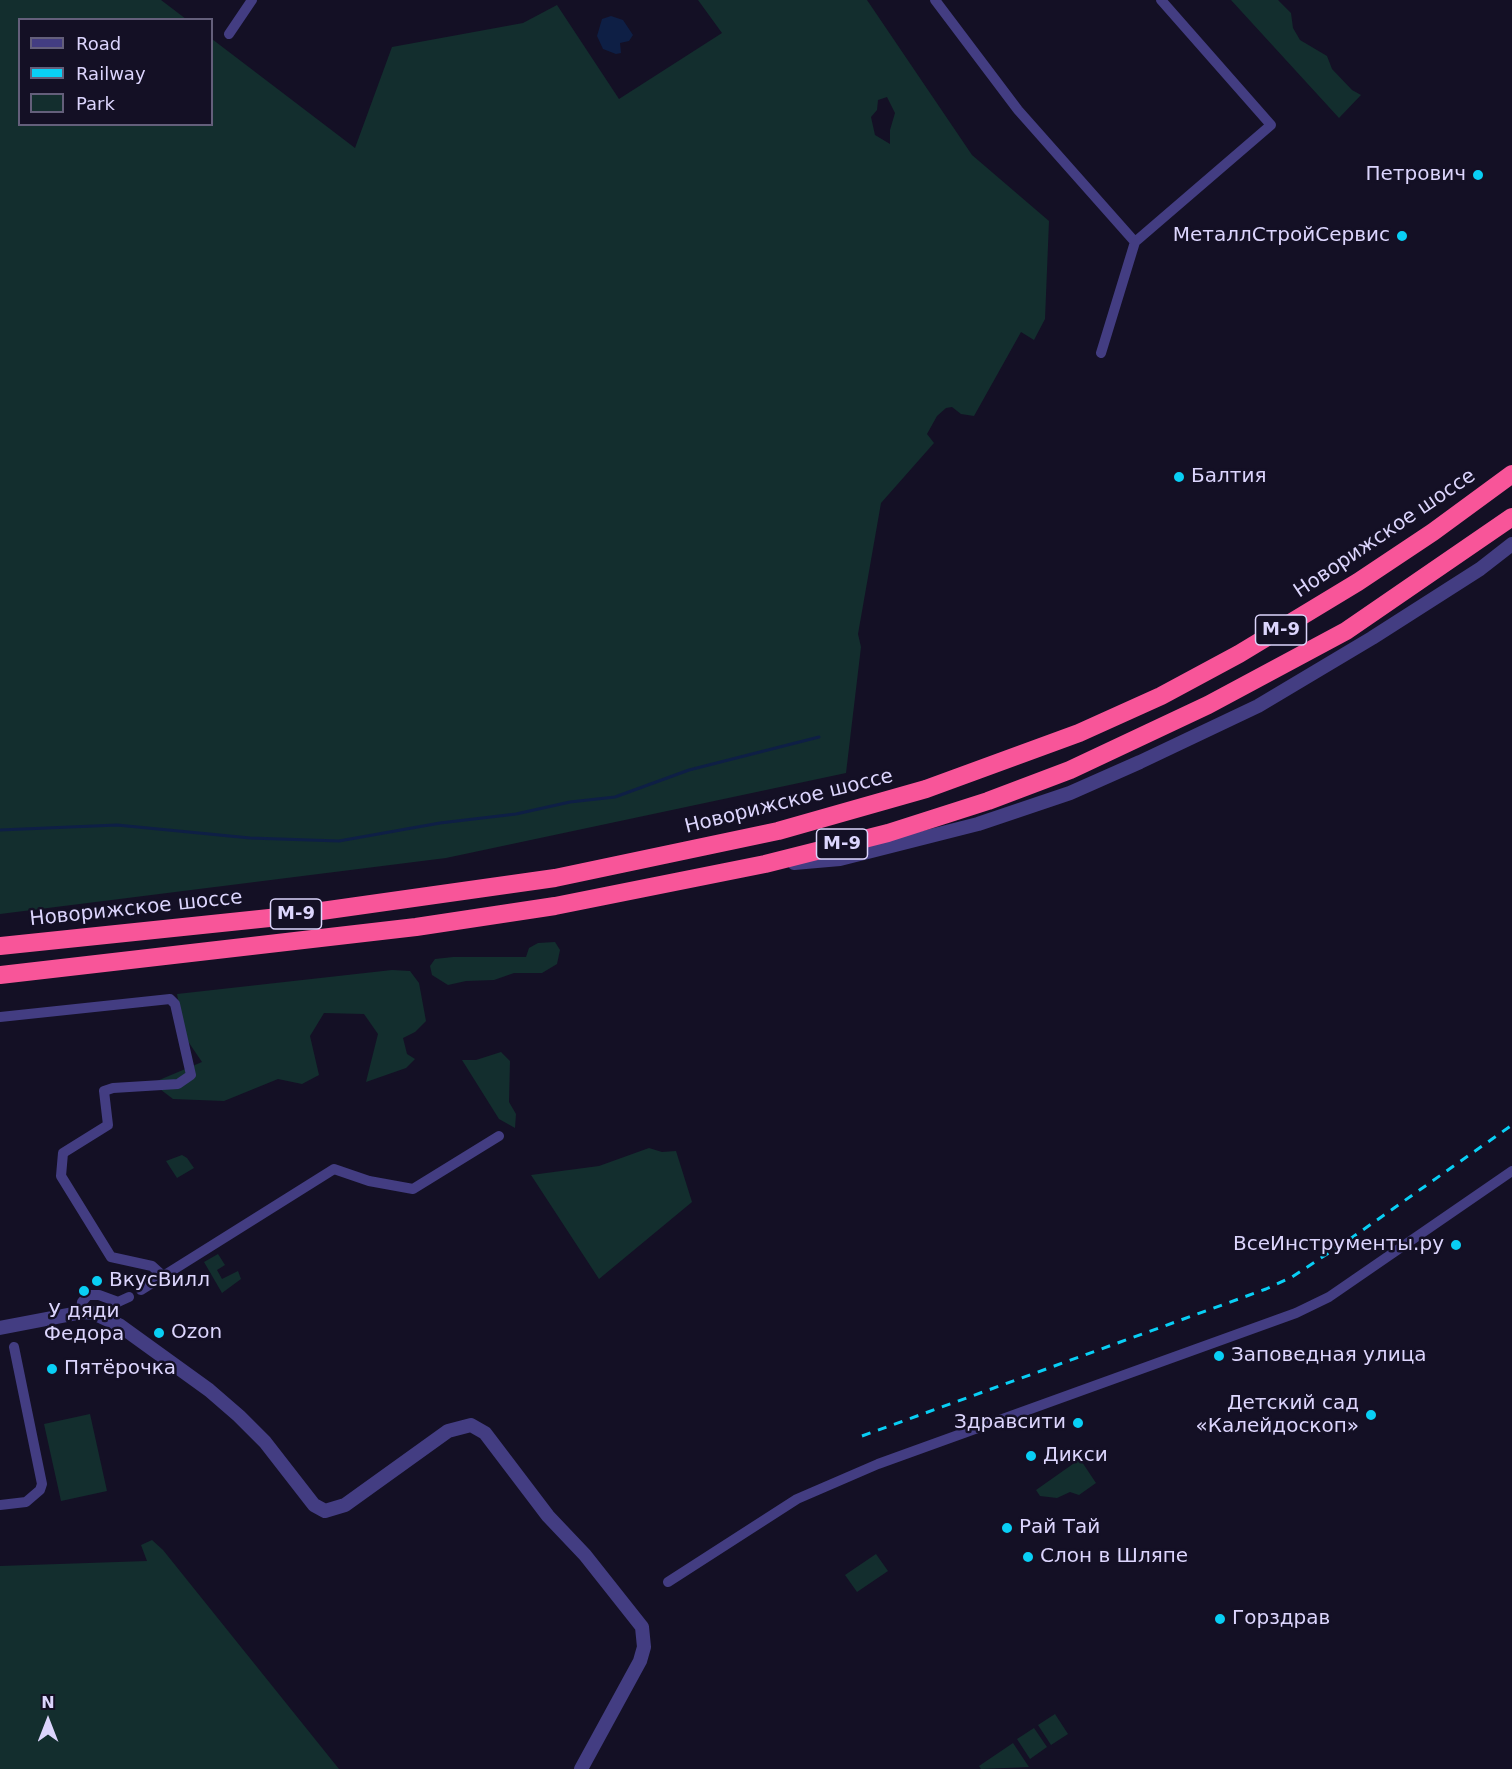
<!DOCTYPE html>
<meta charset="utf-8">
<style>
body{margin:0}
#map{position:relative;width:1512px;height:1769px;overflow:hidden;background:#141025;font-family:"DejaVu Sans",sans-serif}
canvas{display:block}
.legend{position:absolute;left:18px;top:18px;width:195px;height:108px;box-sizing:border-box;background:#141025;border:2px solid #645f7b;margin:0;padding:8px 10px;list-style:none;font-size:18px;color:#dcd5fd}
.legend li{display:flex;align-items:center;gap:12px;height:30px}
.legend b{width:30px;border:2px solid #645f7b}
.north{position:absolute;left:18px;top:1691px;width:60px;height:60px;-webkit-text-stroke:4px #141025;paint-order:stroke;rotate:0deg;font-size:16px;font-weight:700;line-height:24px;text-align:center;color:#dcd5fd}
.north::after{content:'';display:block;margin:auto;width:21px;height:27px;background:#dcd5fd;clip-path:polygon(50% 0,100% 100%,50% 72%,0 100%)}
</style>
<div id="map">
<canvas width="1512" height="1769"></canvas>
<ul class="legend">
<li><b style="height:8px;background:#433d82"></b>Road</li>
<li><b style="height:8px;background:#09cff5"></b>Railway</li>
<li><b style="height:16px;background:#132e2e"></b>Park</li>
</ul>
<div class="north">N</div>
</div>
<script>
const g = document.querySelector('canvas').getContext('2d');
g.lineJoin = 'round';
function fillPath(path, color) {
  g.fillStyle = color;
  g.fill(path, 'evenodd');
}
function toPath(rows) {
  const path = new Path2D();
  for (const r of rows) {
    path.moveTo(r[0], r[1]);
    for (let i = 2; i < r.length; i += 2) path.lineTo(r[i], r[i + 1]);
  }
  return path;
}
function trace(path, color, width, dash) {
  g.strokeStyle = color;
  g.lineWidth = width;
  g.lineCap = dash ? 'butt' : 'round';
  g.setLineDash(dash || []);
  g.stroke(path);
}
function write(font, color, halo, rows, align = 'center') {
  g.font = font + ' "DejaVu Sans",sans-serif';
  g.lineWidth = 5;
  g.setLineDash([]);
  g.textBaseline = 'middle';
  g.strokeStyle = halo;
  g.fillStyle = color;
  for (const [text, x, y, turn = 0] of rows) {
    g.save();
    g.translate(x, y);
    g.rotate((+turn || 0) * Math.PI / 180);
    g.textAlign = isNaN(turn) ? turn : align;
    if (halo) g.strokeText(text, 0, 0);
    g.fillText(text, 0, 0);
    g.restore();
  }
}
fillPath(toPath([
 [0,0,161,0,186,19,20,20,20,124,212,124,212,39,355,148,392,47,523,23,557,5,619,99,722,33,698,0,867,0,972,155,1049,221,1045,319,1034,340,1021,332,974,416,961,414,952,407,946,408,937,416,927,434,934,443,881,503,858,634,861,647,846,773,446,858,0,914],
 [887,97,895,113,890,130,890,144,875,135,871,117,877,110,878,100],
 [1231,0,1278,0,1291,13,1293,28,1300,40,1327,56,1332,69,1352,90,1361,95,1339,118],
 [555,942,560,950,557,964,542,973,514,973,494,980,466,981,448,985,432,975,430,966,435,959,453,957,526,957,529,948,538,943],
 [392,970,410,971,419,983,426,1021,415,1032,403,1038,407,1054,415,1059,406,1068,366,1082,378,1034,364,1014,324,1013,310,1036,319,1075,302,1084,278,1079,224,1101,173,1099,152,1083,202,1062,185,1037,177,994],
 [501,1052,510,1061,509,1102,516,1114,515,1128,499,1119,462,1060,476,1060],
 [649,1148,662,1152,676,1151,692,1202,599,1279,531,1175,599,1166],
 [182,1155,187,1158,194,1168,177,1178,166,1161],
 [218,1254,225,1265,217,1270,222,1279,238,1271,241,1279,222,1293,204,1262],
 [90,1414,107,1491,61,1501,44,1424],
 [1080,1459,1096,1483,1079,1495,1070,1492,1057,1498,1040,1496,1036,1490],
 [152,1540,163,1550,339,1769,0,1769,0,1566,147,1561,141,1545],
 [876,1554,888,1571,857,1592,845,1575],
 [1055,1714,1068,1734,1051,1745,1038,1725],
 [1034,1728,1047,1747,1030,1759,1017,1739],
 [1013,1743,1029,1767,981,1769,979,1766]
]), '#132e2e');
fillPath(toPath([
 [611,16,623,20,633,35,629,41,620,43,621,53,616,54,603,49,597,36,602,19]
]), '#0e1f45');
trace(toPath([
 [0,830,117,825,250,838,339,841,440,823,516,814,570,802,615,797,689,770,819,737]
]), '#0e1f45', 3);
trace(toPath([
 [935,0,1018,110,1135,242,1101,353],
 [229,34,252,0],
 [1135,242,1271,125,1161,0],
 [0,1017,170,999,175,1004,191,1075,178,1084,113,1088,104,1091,108,1125,63,1153,61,1176,111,1257,152,1266,163,1276],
 [141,1290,334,1169,369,1181,413,1189,499,1136],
 [81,1312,82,1302,88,1295,99,1295,118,1302,129,1297],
 [0,1505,26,1502,40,1490,42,1484,14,1347],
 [668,1582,797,1499,878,1464,1296,1313,1329,1297,1512,1171]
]), '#433d82', 10);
trace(toPath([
 [794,863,840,859,978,824,1070,793,1140,762,1258,706,1372,638,1480,569,1512,544],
 [0,1328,83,1312,93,1313,119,1325,209,1390,239,1416,265,1442,314,1505,325,1511,345,1505,448,1431,471,1425,485,1433,548,1516,585,1555,642,1627,644,1647,640,1661,581,1769]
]), '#433d82', 14);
trace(toPath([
 [0,946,279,917,555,878,778,831,926,789,1079,733,1161,696,1239,654,1358,582,1433,532,1512,474],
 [0,975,416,927,555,906,765,864,888,833,988,801,1070,770,1208,705,1346,631,1512,517]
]), '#f85599', 18);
trace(toPath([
 [862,1436,1266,1289,1292,1277,1350,1239,1512,1125]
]), '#09cff5', 3, [9, 8]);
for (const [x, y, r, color] of [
 [1478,175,6,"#09cff5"],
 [1402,236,6,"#09cff5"],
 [1179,477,6,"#09cff5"],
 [1456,1245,6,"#09cff5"],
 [97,1281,6,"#09cff5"],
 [84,1291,6,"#09cff5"],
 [159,1333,6,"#09cff5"],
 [1219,1356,6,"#09cff5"],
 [52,1369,6,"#09cff5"],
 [1371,1415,6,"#09cff5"],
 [1078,1423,6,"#09cff5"],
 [1031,1456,6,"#09cff5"],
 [1007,1528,6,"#09cff5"],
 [1028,1557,6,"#09cff5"],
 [1220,1619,6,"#09cff5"]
]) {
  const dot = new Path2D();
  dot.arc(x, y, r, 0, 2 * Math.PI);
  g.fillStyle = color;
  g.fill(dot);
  trace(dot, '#141025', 2);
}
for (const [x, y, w] of [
 [1281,630,51],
 [842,844,51],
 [296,914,51]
]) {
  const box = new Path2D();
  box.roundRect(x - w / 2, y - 15, w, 30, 4.5);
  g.fillStyle = '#141025';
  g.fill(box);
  trace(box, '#dcd5fd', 1.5);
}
write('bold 18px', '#dcd5fd', null, [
 ["М-9",1281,630],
 ["М-9",842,844],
 ["М-9",296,914]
]);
write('20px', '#dcd5fd', '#141025', [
 ["Петрович",1466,175,"right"],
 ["МеталлСтройСервис",1390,236,"right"],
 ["Балтия",1191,477],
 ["ВсеИнструменты.ру",1444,1245,"right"],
 ["ВкусВилл",109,1281],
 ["У дяди",84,1312,"center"],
 ["Федора",84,1335,"center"],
 ["Ozon",171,1333],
 ["Заповедная улица",1231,1356],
 ["Пятёрочка",64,1369],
 ["Детский сад",1359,1404,"right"],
 ["«Калейдоскоп»",1359,1427,"right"],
 ["Здравсити",1066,1423,"right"],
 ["Дикси",1043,1456],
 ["Рай Тай",1019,1528],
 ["Слон в Шляпе",1040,1557],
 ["Горздрав",1232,1619]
], 'left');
write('20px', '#dcd5fd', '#141025', [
 ["Новорижское шоссе",1385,534,-34],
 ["Новорижское шоссе",789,802,-14],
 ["Новорижское шоссе",136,909,-6]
]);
</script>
